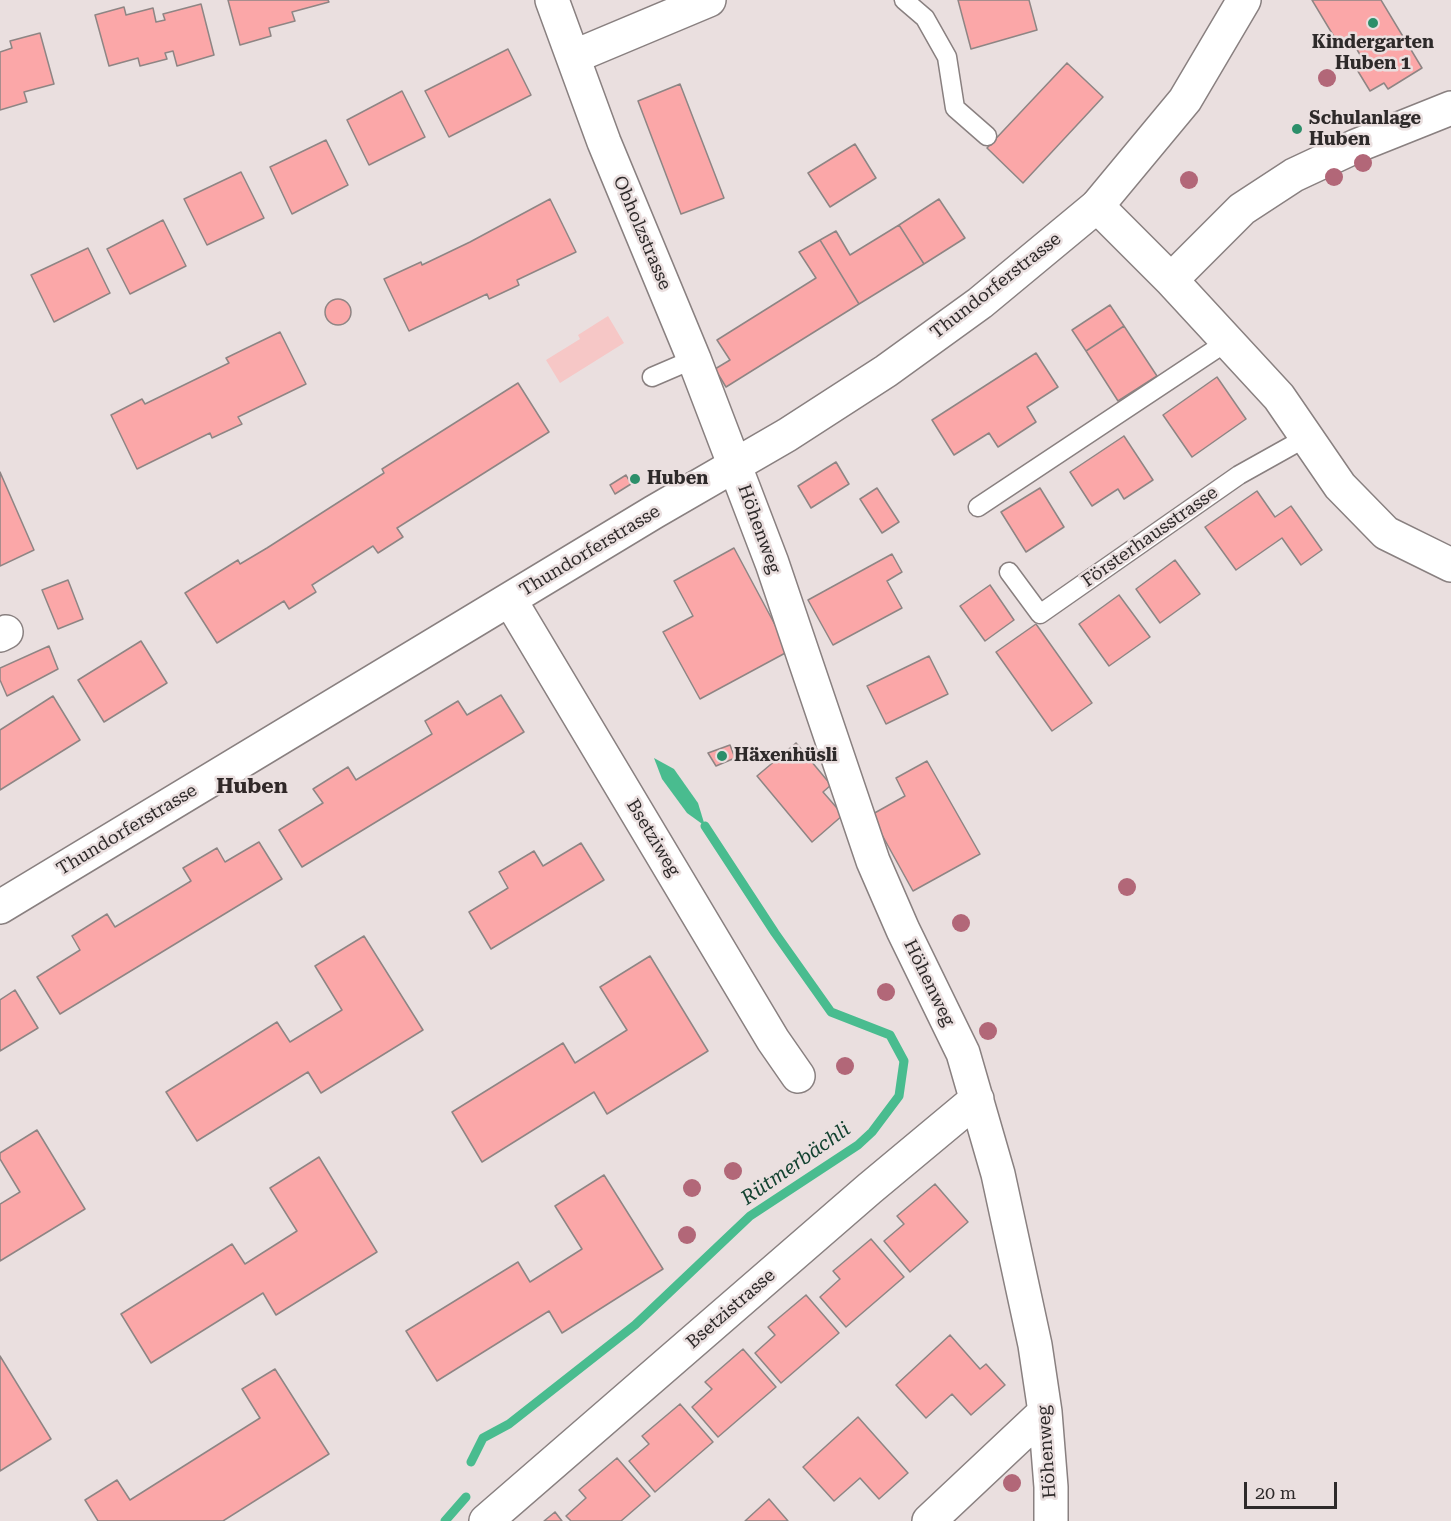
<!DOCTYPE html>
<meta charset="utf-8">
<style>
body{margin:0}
#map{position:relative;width:1451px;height:1521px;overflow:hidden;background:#eadfdf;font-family:"Roboto Serif",serif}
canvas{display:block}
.scale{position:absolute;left:1244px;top:1482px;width:93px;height:27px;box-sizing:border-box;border:3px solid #2e2a2a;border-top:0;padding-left:8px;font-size:18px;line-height:21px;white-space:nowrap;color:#2e2a2a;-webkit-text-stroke:4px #eadfdf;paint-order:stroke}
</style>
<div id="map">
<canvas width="1451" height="1521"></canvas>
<div class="scale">20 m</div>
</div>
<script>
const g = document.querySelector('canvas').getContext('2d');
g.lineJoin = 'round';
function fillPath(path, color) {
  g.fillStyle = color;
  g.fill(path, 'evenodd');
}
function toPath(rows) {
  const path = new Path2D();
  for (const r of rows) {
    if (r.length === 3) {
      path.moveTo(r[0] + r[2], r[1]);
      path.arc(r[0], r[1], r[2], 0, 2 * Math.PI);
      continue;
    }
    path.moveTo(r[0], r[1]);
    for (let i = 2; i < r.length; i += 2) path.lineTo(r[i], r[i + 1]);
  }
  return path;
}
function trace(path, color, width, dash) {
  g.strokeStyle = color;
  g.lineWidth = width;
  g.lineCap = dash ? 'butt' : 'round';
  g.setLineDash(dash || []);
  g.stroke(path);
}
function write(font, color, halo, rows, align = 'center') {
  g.font = font + ' "Roboto Serif",serif';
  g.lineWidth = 5;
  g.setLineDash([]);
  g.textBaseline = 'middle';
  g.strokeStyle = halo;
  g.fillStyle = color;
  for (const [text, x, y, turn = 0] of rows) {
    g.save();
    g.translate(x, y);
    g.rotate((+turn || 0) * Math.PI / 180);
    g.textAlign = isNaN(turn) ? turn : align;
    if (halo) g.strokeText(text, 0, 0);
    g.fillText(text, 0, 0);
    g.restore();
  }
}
fillPath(toPath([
 [608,316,624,343,560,383,546,360,580,339,578,335]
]), '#f6c7c6');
fillPath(toPath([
 [654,758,674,769,698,803,705,826,687,813,662,779]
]), '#49bc8f');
trace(toPath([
 [471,1462,483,1438,509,1424,635,1325,750,1216,858,1145,872,1132,899,1096,904,1061,890,1035,831,1012,775,933,705,826],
 [445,1521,466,1497]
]), '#49bc8f', 9);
const building = toPath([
 [228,0,328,0,329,2,292,12,295,21,269,28,271,36,240,45,228,0],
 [958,0,1029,0,1037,30,971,49,958,0],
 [1312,0,1381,0,1422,68,1388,89,1384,83,1370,91,1356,68,1365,63,1350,38,1339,45,1312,0],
 [201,4,214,55,177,66,173,51,165,53,167,59,140,66,138,58,109,66,95,15,124,7,126,15,153,8,156,22,165,20,163,14,201,4],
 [40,33,54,84,24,92,27,102,0,110,0,52,12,48,10,41,40,33],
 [508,49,531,95,449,137,425,91,508,49],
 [1067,63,1103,97,1023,183,987,148,1067,63],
 [680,84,724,198,681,214,638,101,680,84],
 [402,91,425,137,369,165,347,120,402,91],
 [326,140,348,185,292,214,270,167,326,140],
 [855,144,876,178,830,207,808,173,855,144],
 [241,172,264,218,207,245,184,199,241,172],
 [550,199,576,252,517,280,519,285,489,299,487,294,409,331,384,279,421,262,422,265,470,242,550,199],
 [939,199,965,238,924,264,899,225,939,199],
 [163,220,186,266,130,294,107,249,163,220],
 [899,225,924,264,859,304,820,240,836,231,850,255,899,225],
 [820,240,859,304,726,387,715,369,730,360,717,340,816,278,799,252,820,240],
 [88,248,110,293,54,322,31,275,88,248],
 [338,312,13],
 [1110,305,1124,326,1086,351,1072,330,1110,305],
 [1124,326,1157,376,1118,401,1086,351,1124,326],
 [280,332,306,384,238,417,242,424,212,438,210,433,137,469,111,415,142,399,145,404,229,363,226,358,280,332],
 [1036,353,1058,387,1027,407,1036,422,998,447,989,433,954,455,932,420,1036,353],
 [1217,377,1246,419,1192,457,1163,415,1217,377],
 [518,383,549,432,397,528,403,537,378,553,373,546,312,585,316,592,289,609,284,601,217,643,185,593,238,560,240,564,267,548,384,473,382,469,518,383],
 [1124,436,1153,480,1124,499,1118,489,1092,506,1070,472,1124,436],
 [836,462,849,484,811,508,798,486,836,462],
 [0,472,34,550,0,566,0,472],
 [626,475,631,484,615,494,610,485,626,475],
 [877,488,899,522,882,533,860,499,877,488],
 [1040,488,1064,527,1026,552,1001,512,1040,488],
 [1257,491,1275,517,1291,506,1322,550,1301,565,1282,538,1236,570,1205,527,1257,491],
 [734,548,789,651,700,699,663,632,693,616,674,581,734,548],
 [892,554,902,572,887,581,902,608,833,645,808,600,892,554],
 [1175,560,1200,594,1160,623,1136,589,1175,560],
 [68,580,83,619,58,629,42,590,68,580],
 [990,585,1014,620,985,641,960,606,990,585],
 [1119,595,1150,637,1109,666,1079,624,1119,595],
 [1036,624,1092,703,1052,731,996,652,1036,624],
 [141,641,167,683,104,722,78,680,141,641],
 [49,646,58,669,7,696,0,680,0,668,49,646],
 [929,656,948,694,886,724,867,686,929,656],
 [501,695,524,732,302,867,279,830,323,803,313,789,348,767,356,780,432,734,425,721,458,701,467,715,501,695],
 [53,696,80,740,0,790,0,730,53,696],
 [796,743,831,785,823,792,843,815,812,842,757,776,796,743],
 [730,745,735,758,716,766,708,753,730,745],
 [927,761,980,854,913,891,871,815,905,796,896,778,927,761],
 [259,842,282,879,60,1014,37,977,80,950,72,936,107,914,115,927,191,881,183,868,217,848,225,862,259,842],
 [581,843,604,880,491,949,469,912,508,888,499,872,534,851,543,866,581,843],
 [364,936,423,1030,321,1093,308,1072,197,1141,166,1092,277,1022,290,1042,342,1010,315,966,364,936],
 [650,956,708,1051,607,1114,594,1092,482,1162,452,1112,563,1043,575,1063,627,1030,600,987,650,956],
 [15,990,38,1028,0,1051,0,1000,15,990],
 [37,1130,85,1209,0,1261,0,1204,20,1192,0,1159,0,1153,37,1130],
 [319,1157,377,1252,276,1315,263,1293,151,1363,121,1314,232,1244,245,1264,297,1231,270,1188,319,1157],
 [604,1175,663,1269,562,1333,549,1311,437,1381,406,1331,518,1262,530,1282,582,1249,555,1206,604,1175],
 [935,1184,968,1222,910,1272,884,1241,904,1224,897,1216,935,1184],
 [871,1239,904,1277,846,1327,820,1297,840,1279,833,1271,871,1239],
 [806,1295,839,1333,781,1383,755,1353,775,1335,768,1327,806,1295],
 [950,1335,980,1369,986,1364,1005,1385,971,1415,952,1394,926,1418,896,1385,950,1335],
 [743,1349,776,1387,718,1437,692,1407,712,1389,705,1382,743,1349],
 [0,1356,51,1439,0,1471,0,1356],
 [275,1369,329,1454,223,1521,98,1521,85,1500,117,1480,130,1500,260,1418,242,1389,275,1369],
 [680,1404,713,1442,655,1492,629,1461,649,1444,642,1436,680,1404],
 [858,1417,908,1473,879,1499,860,1478,834,1501,803,1467,858,1417],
 [617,1458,650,1496,621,1521,571,1521,566,1516,586,1498,579,1490,617,1458],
 [769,1499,788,1521,745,1521,769,1499],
 [555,1512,562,1521,544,1521,555,1512]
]);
fillPath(building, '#fba7a8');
trace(building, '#8e8584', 1.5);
const service = toPath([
 [904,0,925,18,947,57,955,108,987,136],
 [652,377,694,359],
 [978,507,1228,341],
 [1009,572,1040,614,1239,475,1307,437]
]);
const minor = toPath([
 [552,0,604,142,694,359,772,563,873,861,903,930,963,1053,998,1174,1035,1345,1045,1412,1051,1487,1051,1521],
 [573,57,709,0],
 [1097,206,1171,280,1279,397,1340,486,1386,533,1451,565],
 [1171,280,1242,209,1294,175,1356,146,1451,108],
 [510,600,773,1040,798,1076],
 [0,635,6,632],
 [486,1521,869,1189,977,1099],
 [929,1521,1045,1412]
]);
const tertiary = toPath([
 [0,907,654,512,787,435,886,371,980,303,1097,206,1185,100,1244,0]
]);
trace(service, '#898080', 21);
trace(minor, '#898080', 36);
trace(tertiary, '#898080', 36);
trace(service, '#fff', 18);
trace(minor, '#fff', 33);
trace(tertiary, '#fff', 33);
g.fillStyle = '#b26778';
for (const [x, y] of [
 [1327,78],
 [1363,163],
 [1334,177],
 [1189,180],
 [1127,887],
 [961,923],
 [886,992],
 [988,1031],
 [845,1066],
 [733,1171],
 [692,1188],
 [687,1235],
 [1012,1483]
]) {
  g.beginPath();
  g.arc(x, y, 9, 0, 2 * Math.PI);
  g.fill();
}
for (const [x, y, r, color] of [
 [1373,23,6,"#2c8f6a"],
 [1297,129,6,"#2c8f6a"],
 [635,479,6,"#2c8f6a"],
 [722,756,6,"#2c8f6a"]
]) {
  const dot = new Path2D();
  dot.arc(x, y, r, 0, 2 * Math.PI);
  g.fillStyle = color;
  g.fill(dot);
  trace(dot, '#eadfdf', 2);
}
write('bold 18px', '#2e2a2a', '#eadfdf', [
 ["Kindergarten",1373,43,"center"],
 ["Huben 1",1373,64,"center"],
 ["Schulanlage",1309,119],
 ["Huben",1309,140],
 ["Huben",647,479],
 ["Häxenhüsli",734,756]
], 'left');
write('18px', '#2e2a2a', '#eadfdf', [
 ["Obholzstrasse",642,233,67],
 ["Thundorferstrasse",996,286,-38],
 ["Höhenweg",759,529,70],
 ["Försterhausstrasse",1150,537,-35],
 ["Thundorferstrasse",590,551,-31],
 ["Thundorferstrasse",127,830,-31],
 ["Bsetziweg",653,838,59],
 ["Höhenweg",929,983,64],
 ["Bsetzistrasse",731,1309,-41],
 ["Höhenweg",1047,1452,-94]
]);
write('italic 20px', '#124230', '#eadfdf', [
 ["Rütmerbächli",796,1164,-35]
]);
write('bold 21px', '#302828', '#eadfdf', [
 ["Huben",252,787]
]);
</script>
